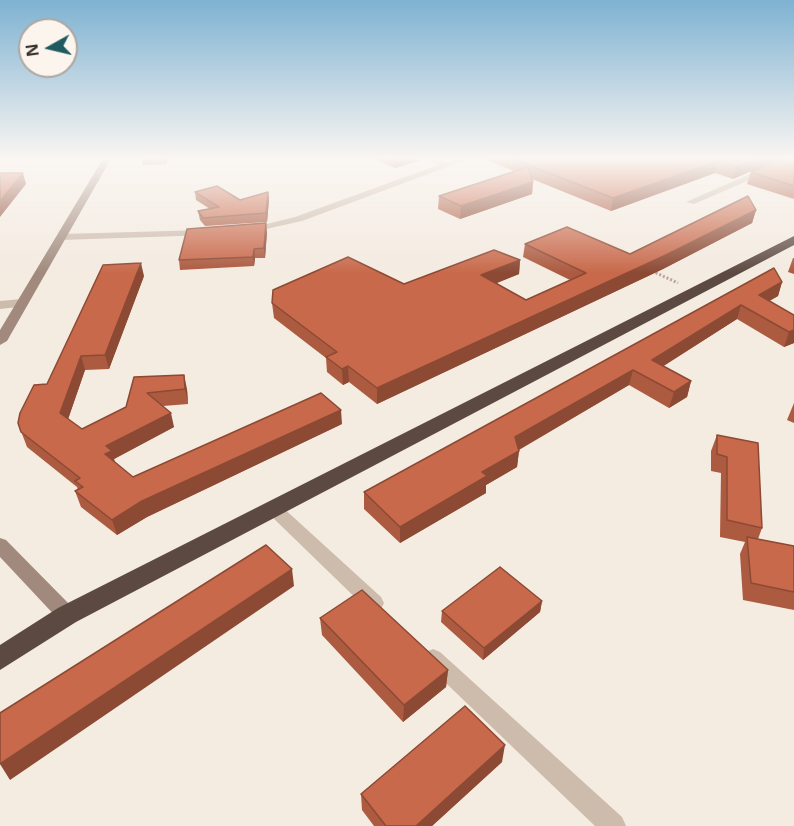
<!DOCTYPE html>
<style>
body{margin:0}
#map{position:relative;width:794px;height:826px;overflow:hidden;background:#f4ebe1;font-family:"Noto Sans",sans-serif}
canvas{display:block}
.north{position:absolute;left:18px;top:18px;width:60px;height:60px;box-sizing:border-box;background:#fbf5ee;border:2px solid #aea6a0;border-radius:50%;rotate:262deg;font-size:16px;font-weight:700;line-height:24px;text-align:center;color:#3b302b}
.north::after{content:'';display:block;margin:auto;width:21px;height:27px;background:#1f5a5e;clip-path:polygon(50% 0,100% 100%,50% 72%,0 100%)}
</style>
<div id="map">
<canvas width="794" height="826"></canvas>
<div class="north">N</div>
</div>
<script>
const g = document.querySelector('canvas').getContext('2d');
g.lineJoin = 'round';
function toPath(rows) {
  const path = new Path2D();
  for (const r of rows) {
    path.moveTo(r[0], r[1]);
    for (let i = 2; i < r.length; i += 2) path.lineTo(r[i], r[i + 1]);
  }
  return path;
}
function trace(path, color, width, dash) {
  g.strokeStyle = color;
  g.lineWidth = width;
  g.lineCap = dash ? 'butt' : 'round';
  g.setLineDash(dash || []);
  g.stroke(path);
}
function fillPath(path, color) {
  g.fillStyle = color;
  g.fill(path, 'evenodd');
}
trace(toPath([
 [652,271,678,283]
]), '#b9a596', 3, [2, 2]);
fillPath(toPath([
 [419,157,431,157,446,163,462,157,474,157,302,221,248,233,243,230,295,217,438,165,419,157],
 [789,157,794,157,794,161,694,204,686,202,789,157],
 [206,230,211,233,210,235,61,240,56,237,61,234,206,230],
 [22,299,28,303,26,306,0,309,0,301,22,299],
 [274,503,280,505,381,597,384,603,381,609,374,611,367,609,268,513,265,509,268,505,274,503],
 [433,649,440,652,622,817,626,826,595,826,426,664,422,658,426,652,433,649]
]), '#cdbbac');
fillPath(toPath([
 [104,157,112,157,7,341,0,345,0,330,104,157],
 [0,538,6,540,74,609,77,615,74,621,67,623,60,621,0,557,0,538]
]), '#a18a7d');
fillPath(toPath([
 [794,236,794,245,76,622,0,670,0,645,58,608,794,236]
]), '#5c4a42');
fillPath(toPath([
 [141,157,169,157,166,164,143,165],
 [370,157,421,157,421,160,395,168],
 [479,157,781,157,781,158,733,179,715,173,611,211,532,179,533,182,532,194,460,219,438,209,439,196,514,171],
 [794,157,794,199,747,184,751,172],
 [195,192,240,200,268,192,269,200,267,222,205,226,200,220,198,211,210,209,196,200],
 [756,210,752,223,663,269,377,404,349,382,343,385,327,372,326,358,274,318,272,303,404,284,520,260,519,274,496,283,526,300,570,280,523,257,525,244,630,254],
 [267,232,265,258,255,258,254,266,180,270,179,260],
 [793,258,794,258,794,274,788,272],
 [144,276,109,369,85,370,68,419,82,429,126,407,134,377,187,389,188,404,163,406,174,427,114,459,115,463,133,477,342,424,147,517,117,535,81,507,75,491,78,490,77,487,27,447,18,423],
 [782,282,778,296,769,301,794,315,794,343,784,347,737,319,663,366,691,381,687,397,669,408,629,385,519,450,517,467,486,485,486,493,400,543,364,509,364,492],
 [794,403,794,423,787,420],
 [717,435,762,528,758,539,794,546,794,610,743,600,740,554,745,542,720,537,721,473,711,471,711,451],
 [542,601,540,612,483,660,441,622,442,611],
 [320,618,448,670,446,687,403,722,322,635],
 [502,762,432,826,374,826,362,810,361,794]
]), '#ac5a40');
fillPath(toPath([
 [165,157,169,157,166,164],
 [395,157,421,157,421,160,395,168],
 [760,157,781,157,781,158,733,179,736,167],
 [718,161,715,173,611,211,613,198],
 [23,173,26,184,0,217,0,201],
 [533,182,532,194,460,219,461,206],
 [268,192,269,200,267,222,266,213],
 [756,210,752,223,663,269,377,404,377,388],
 [266,223,267,232,265,258,264,248],
 [254,249,255,258,254,266,253,257],
 [520,260,519,274,480,290,481,275],
 [141,263,144,276,109,369,105,355],
 [782,282,778,296,754,310,759,295],
 [741,305,737,319,648,376,652,360],
 [794,330,794,343,784,347,789,332],
 [81,356,85,370,65,428,60,413],
 [348,366,349,382,343,385,342,369],
 [633,370,629,385,513,453,515,437],
 [184,375,187,389,188,404,185,389],
 [691,381,687,397,669,408,674,392],
 [341,410,342,424,147,517,117,535,112,520,142,501],
 [171,413,174,427,114,459,116,466,105,454,106,446],
 [519,451,517,467,486,485,486,493,400,543,400,527,482,472],
 [292,569,294,586,10,780,0,764],
 [542,601,540,612,483,660,484,648],
 [448,670,446,687,403,722,404,705],
 [505,745,502,762,432,826,416,826]
]), '#8c4a34');
const building = toPath([
 [508,157,760,157,736,167,718,161,613,198,508,157],
 [786,157,794,157,794,186,751,172,786,157],
 [528,167,533,182,461,206,439,196,528,167],
 [0,173,23,173,0,201,0,173],
 [217,186,240,200,268,192,266,213,203,218,198,211,219,207,195,192,217,186],
 [748,196,756,210,666,255,377,388,348,366,342,369,326,357,337,352,272,303,273,290,348,257,404,284,494,250,520,260,481,275,526,300,586,273,525,244,567,227,630,254,748,196],
 [266,223,264,248,254,249,253,257,179,260,187,229,266,223],
 [141,263,105,355,81,356,60,413,82,429,126,407,134,377,184,375,185,389,147,393,171,413,106,446,112,451,105,454,133,477,321,393,341,410,142,501,112,520,75,491,83,487,75,481,80,478,21,432,18,423,20,413,34,385,47,384,103,265,141,263],
 [774,268,782,282,759,295,794,315,794,330,789,332,741,305,652,360,691,381,674,392,633,370,515,437,519,451,482,472,487,476,400,527,364,492,774,268],
 [717,435,758,443,762,528,727,520,727,457,717,454,717,435],
 [747,537,794,546,794,592,751,583,747,537],
 [266,545,292,569,0,764,0,713,266,545],
 [500,567,542,601,484,648,442,611,500,567],
 [362,590,448,670,404,705,320,618,362,590],
 [465,706,505,745,416,826,386,826,361,794,465,706]
]);
fillPath(building, '#c8694b');
trace(building, '#8c4a34', 1.5);
const sky = g.createLinearGradient(0, 0, 0, 273);
sky.addColorStop(0, '#7eb2d2');
sky.addColorStop(0.58, '#faf6f2');
sky.addColorStop(1, '#faf6f200');
g.fillStyle = sky;
g.fillRect(0, 0, 794, 273);
</script>
